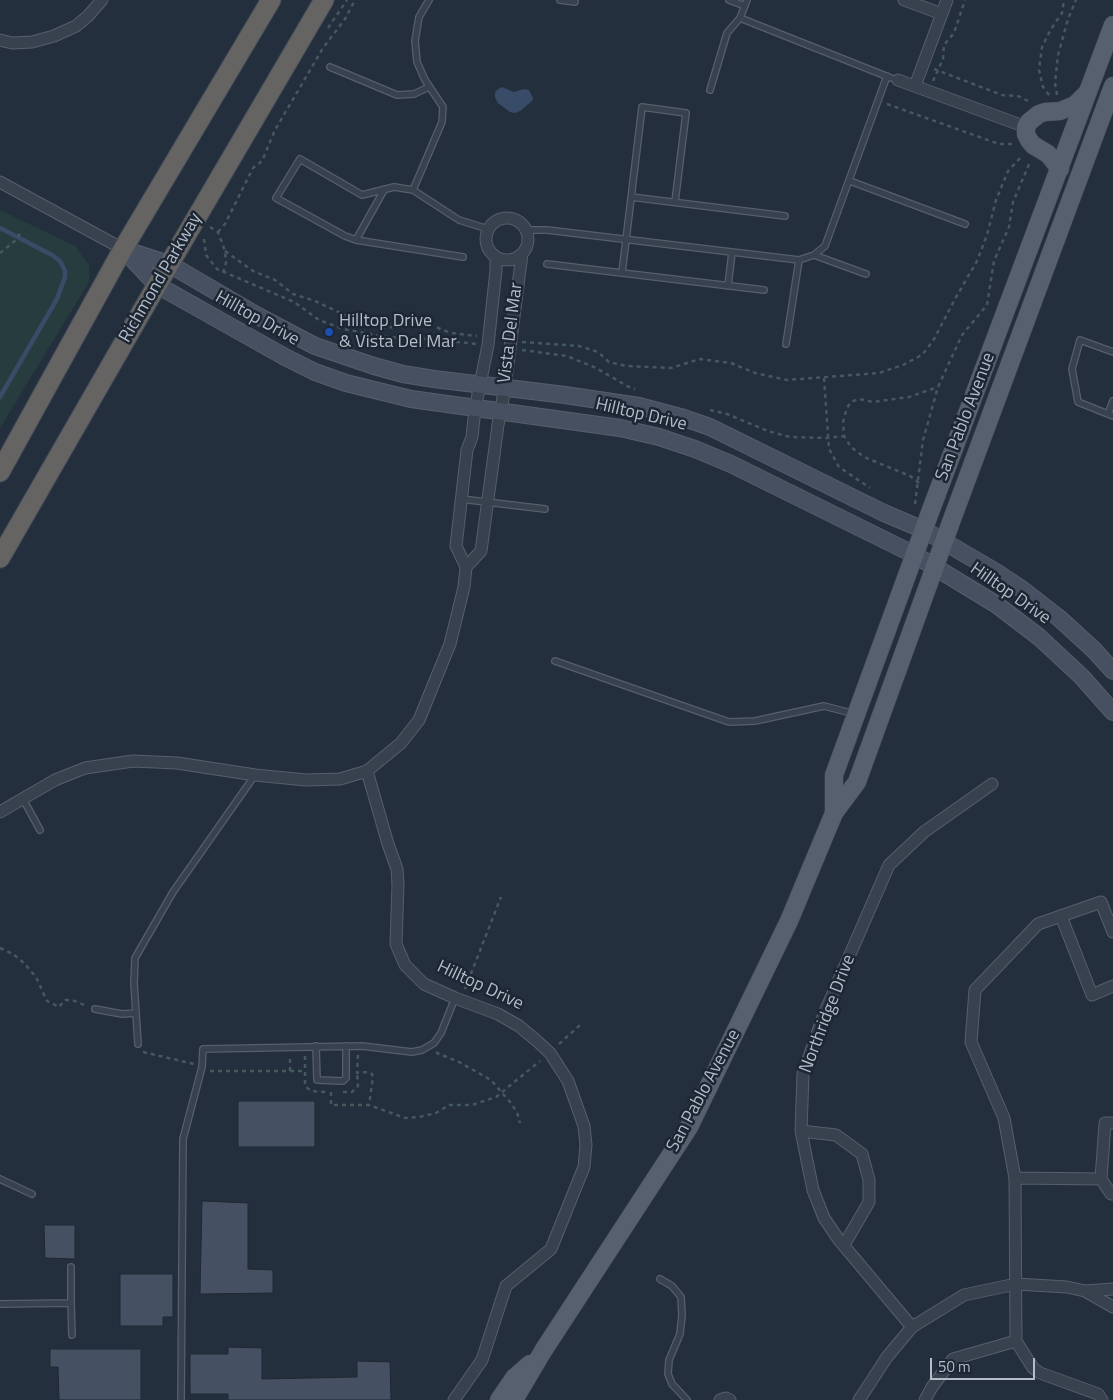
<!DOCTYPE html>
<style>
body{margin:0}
#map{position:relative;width:1113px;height:1400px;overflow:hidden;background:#242f3e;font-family:"Titillium Web",sans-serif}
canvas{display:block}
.scale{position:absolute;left:930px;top:1358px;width:105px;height:22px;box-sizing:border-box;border:2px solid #b4bcc9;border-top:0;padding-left:6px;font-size:15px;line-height:18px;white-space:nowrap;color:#b4bcc9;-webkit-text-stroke:4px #1d2633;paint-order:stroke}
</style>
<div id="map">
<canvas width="1113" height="1400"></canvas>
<div class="scale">50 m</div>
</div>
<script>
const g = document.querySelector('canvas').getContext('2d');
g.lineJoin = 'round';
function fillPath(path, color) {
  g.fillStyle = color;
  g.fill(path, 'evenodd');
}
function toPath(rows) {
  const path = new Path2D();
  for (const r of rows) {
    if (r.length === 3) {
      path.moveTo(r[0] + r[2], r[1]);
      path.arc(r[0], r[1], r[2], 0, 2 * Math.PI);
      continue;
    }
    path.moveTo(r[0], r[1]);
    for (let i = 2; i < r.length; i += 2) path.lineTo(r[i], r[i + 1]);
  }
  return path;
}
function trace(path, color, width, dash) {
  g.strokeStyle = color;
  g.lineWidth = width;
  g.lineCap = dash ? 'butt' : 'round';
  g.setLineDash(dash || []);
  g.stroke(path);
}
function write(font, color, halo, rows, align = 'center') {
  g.font = font + ' "Titillium Web",sans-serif';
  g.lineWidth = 5;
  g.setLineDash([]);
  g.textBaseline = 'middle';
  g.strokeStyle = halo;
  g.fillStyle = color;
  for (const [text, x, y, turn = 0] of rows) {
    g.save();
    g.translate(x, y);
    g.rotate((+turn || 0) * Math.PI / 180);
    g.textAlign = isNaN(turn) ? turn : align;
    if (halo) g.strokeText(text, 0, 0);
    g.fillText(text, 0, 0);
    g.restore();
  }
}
fillPath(toPath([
 [0,210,75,246,89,265,89,282,0,428]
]), '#263c3f');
fillPath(toPath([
 [502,87,514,92,524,89,529,90,533,98,532,101,520,111,515,113,510,112,498,103,495,97,495,93,497,90]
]), '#394c67');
trace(toPath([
 [0,228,52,255,60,261,65,271,65,277,57,299,0,397]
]), '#394c67', 4.5);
const building = toPath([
 [238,1101,315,1101,315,1147,238,1147,238,1101],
 [202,1201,248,1203,248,1269,273,1270,273,1293,200,1294,202,1201],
 [44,1225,75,1225,75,1259,45,1258,44,1225],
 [120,1274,173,1274,173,1317,163,1317,163,1326,120,1326,120,1274],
 [228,1347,262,1348,262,1379,357,1377,357,1361,390,1362,391,1400,228,1400,228,1394,190,1394,190,1354,228,1354,228,1347],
 [50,1349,141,1349,141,1400,59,1400,58,1367,50,1367,50,1349]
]);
fillPath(building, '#455162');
trace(building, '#1f2835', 1);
const service = toPath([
 [560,0,575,2],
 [729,0,745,6],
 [740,18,891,78],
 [330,67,397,95,414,94,429,87],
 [710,90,727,33,740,18,747,0],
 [850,181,965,224],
 [413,190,442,122,443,107,425,80,417,62,415,41,419,17,429,0],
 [631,197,785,216],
 [527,230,547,230,799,260,814,255,825,246,887,76],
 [356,240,384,190],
 [814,255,866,274],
 [463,257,356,240,345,236,276,198,300,159,362,195,394,187,413,190,459,220,488,229],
 [547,264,764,290],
 [622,273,642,107,686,113,675,202],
 [728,286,732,252],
 [786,344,799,260],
 [1113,401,1108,414,1113,416],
 [1108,414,1078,402,1072,369,1080,340,1113,352],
 [461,499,545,509],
 [555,661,729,722,755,721,824,706,855,714],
 [23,799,40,830],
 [95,1009,122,1014,136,1013],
 [138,1044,134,983,135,958,173,892,255,775],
 [316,1046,317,1080,343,1081,346,1078,346,1046],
 [0,1179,32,1194],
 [71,1267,71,1303],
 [660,1279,672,1286,681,1297,682,1315,680,1334,669,1360,668,1374,672,1384,687,1400],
 [0,1304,71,1303,72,1335],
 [181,1400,183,1139,202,1067,203,1049,362,1046,412,1052,422,1050,434,1043,441,1033,455,998]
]);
const minor = toPath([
 [904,0,942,14],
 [0,40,12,43,32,42,54,36,76,26,88,16,102,0],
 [898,80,1026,127],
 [915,86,947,0],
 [0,182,123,249],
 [507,239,21],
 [466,567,481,551,498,425,505,387,522,254],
 [466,567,456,546,467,450,472,437,475,409,488,345,496,270,496,257],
 [367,771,388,844,397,869,398,885,396,944,405,965,424,984,455,998,498,1014,519,1026,537,1041,550,1053,568,1081,584,1126,586,1145,584,1167,551,1249,506,1286,482,1360,454,1400],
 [0,812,55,780,85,768,133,761,177,763,255,775,306,780,340,779,367,771,401,743,419,720,450,644,464,587,466,567],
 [1061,916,1092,995,1113,986],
 [1113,1123,1105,1123,1101,1179,1111,1194,1113,1194],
 [801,1131,836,1135,862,1154,869,1180,869,1202,844,1245],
 [1015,1178,1101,1179],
 [1085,1291,1113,1289],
 [912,1327,839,1240,824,1218,813,1190,801,1131,803,1074,824,1014,889,865,924,832,992,784],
 [720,1400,726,1398,730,1400],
 [859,1400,887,1357,912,1327,964,1295,1016,1284,1067,1287,1085,1291,1113,1307],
 [925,1400,932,1387,953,1359,1016,1341],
 [1102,1400,1098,1394,1040,1373,1033,1368,1016,1341,1015,1178,1004,1118,971,1042,975,990,1038,924,1101,902,1113,932]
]);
const secondary = toPath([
 [123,249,157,285,285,357,315,372,346,383,411,399,620,428,659,437,695,449,731,464,915,555,997,605,1039,637,1082,677,1113,712],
 [126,250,169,264,258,316,315,346,374,366,403,374,434,379,565,395,639,406,684,418,710,427,884,513,924,530,996,572,1023,590,1059,618,1094,650,1113,671]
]);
const primary = toPath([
 [1060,169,1048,154,1033,145,1029,140,1026,134,1026,127,1029,122,1039,114,1045,112,1060,111,1075,105,1088,92],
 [834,813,834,775,929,515,1113,25],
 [499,1400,514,1378,530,1364],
 [514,1400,543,1351,689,1127,789,921,834,813,857,782,951,522,1113,86]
]);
const trunk = toPath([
 [0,472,123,249,271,0],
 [0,558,157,285,324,0]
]);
trace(service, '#565f6c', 8);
trace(minor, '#565f6c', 13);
trace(secondary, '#565f6c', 18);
trace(primary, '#414a57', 19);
trace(trunk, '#434c59', 21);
trace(toPath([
 [328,28,347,0],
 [934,69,1002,95,1018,96,1030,102],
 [933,81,943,59,944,45,954,33,965,0],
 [1049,95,1043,87,1039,70,1042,47,1051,29,1062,13,1064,0],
 [1057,95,1055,83,1058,55,1068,19,1076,0],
 [887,104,999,144,1015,144],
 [210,227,218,232,225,251,226,263,223,273],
 [218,232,225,224,253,168,262,161,275,130,323,48,345,19,355,0],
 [204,239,206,255,217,269,294,302,319,320,343,329,386,337,432,339,476,344],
 [225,251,253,271,275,280,293,294,315,301,360,322,386,328,412,324,433,326,451,333,477,336],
 [0,253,16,240,21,232],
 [522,342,579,346,598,352,609,362,626,366,671,368,700,359,731,363,755,373,787,380,879,373,903,365,922,355,933,341,955,299,977,261,987,235,996,200,1008,171,1022,156],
 [522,350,567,356,596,368,629,387,635,389],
 [824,378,829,449,839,467,870,488],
 [710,410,727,414,768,431,790,437,827,438,844,436],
 [919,483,910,476,864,457,851,447,844,436,843,422,847,408,851,402,859,399,873,402,909,397,938,387],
 [915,504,923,440,938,387,962,335,987,305,994,261,1009,227,1013,202,1030,162],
 [0,948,13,954,24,963,36,977,47,1001,59,1007,65,1000,72,1000,87,1006],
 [465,989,501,897],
 [559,1044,580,1025],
 [143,1052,194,1064],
 [438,1052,437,1053,459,1062,491,1080,510,1102,517,1112,520,1123],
 [358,1055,357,1073,368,1072,372,1074,373,1077,369,1105],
 [305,1056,305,1086,311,1091,327,1092],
 [210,1071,305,1071],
 [290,1071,290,1056],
 [331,1092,331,1105,369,1105,405,1118,419,1117,436,1113,449,1105,472,1105,496,1097,540,1061],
 [343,1092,352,1092,358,1086,357,1073]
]), '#44595c', 2.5, [4, 4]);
trace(service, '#38414e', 5.5);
trace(minor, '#38414e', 11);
trace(secondary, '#465061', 16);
trace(primary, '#56606e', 18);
trace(trunk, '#656462', 19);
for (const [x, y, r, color] of [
 [329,332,5,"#1a4fb4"]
]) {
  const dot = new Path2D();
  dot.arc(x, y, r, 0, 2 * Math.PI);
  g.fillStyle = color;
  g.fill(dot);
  trace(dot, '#1d2633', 2);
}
write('18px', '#b4bcc9', '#1d2633', [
 ["Richmond Parkway",161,278,-60],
 ["Hilltop Drive",257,319,29],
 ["Vista Del Mar",511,333,-83],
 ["Hilltop Drive",641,415,13],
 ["San Pablo Avenue",966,417,-69],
 ["Hilltop Drive",1010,594,35],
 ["Hilltop Drive",480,986,25],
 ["Northridge Drive",828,1014,-69],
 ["San Pablo Avenue",704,1091,-62]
]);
write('18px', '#b4bcc9', '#1d2633', [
 ["Hilltop Drive",339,322],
 ["& Vista Del Mar",339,343]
], 'left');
</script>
